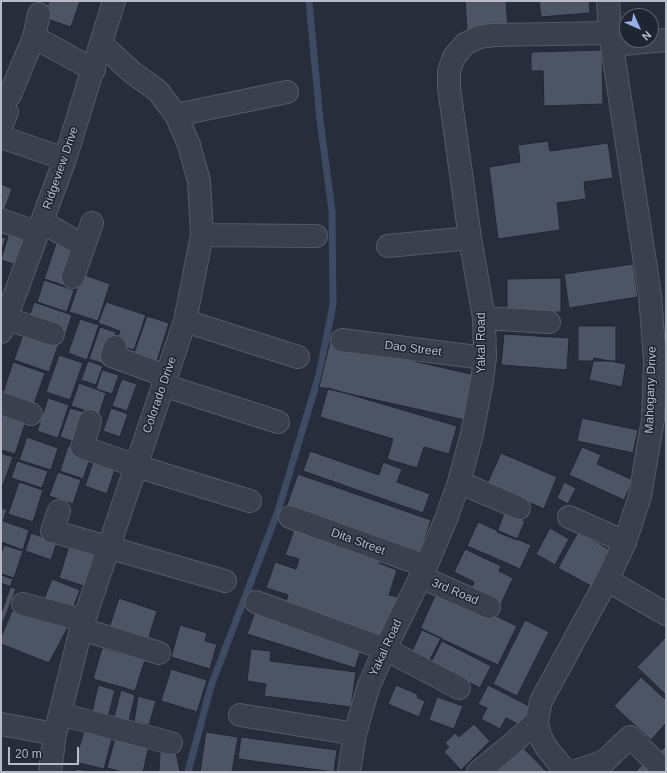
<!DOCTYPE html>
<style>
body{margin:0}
#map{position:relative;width:667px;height:773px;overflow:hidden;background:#272d3b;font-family:Arial,sans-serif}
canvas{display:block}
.frame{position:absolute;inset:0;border:2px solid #b6bbc7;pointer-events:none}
.north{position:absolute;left:619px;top:8px;width:40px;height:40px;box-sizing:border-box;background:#1f2531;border:1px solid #5b616d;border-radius:50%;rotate:135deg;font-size:11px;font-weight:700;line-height:16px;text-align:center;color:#b6bbc7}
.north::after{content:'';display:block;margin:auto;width:14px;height:18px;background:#96aeec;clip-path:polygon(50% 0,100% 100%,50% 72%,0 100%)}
.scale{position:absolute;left:8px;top:747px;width:71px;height:18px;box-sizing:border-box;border:2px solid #b6bbc7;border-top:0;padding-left:5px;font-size:12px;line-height:14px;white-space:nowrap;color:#b6bbc7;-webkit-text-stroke:3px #1f2531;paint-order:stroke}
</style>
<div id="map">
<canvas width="667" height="773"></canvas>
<div class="frame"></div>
<div class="north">N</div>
<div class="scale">20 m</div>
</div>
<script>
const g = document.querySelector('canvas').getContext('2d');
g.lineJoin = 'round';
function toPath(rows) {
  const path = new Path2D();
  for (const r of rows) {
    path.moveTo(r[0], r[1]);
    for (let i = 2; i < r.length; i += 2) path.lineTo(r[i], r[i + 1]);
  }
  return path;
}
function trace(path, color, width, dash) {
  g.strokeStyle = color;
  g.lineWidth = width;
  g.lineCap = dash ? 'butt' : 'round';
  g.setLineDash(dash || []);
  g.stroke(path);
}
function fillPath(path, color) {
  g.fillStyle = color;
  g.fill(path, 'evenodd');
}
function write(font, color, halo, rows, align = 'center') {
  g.font = font + ' Arial,sans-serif';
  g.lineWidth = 3;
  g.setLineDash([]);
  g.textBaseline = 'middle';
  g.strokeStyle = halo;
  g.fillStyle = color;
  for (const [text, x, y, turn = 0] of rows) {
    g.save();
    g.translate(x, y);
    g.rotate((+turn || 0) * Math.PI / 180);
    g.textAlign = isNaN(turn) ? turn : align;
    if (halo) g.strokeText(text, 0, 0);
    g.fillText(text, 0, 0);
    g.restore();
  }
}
trace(toPath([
 [188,772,211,686,278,511,319,375,333,305,332,211,320,120,309,1]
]), '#3e4a62', 7);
const building = toPath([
 [49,1,80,1,71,27,44,18,49,1],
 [465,1,506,1,508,26,467,30,465,1],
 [539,1,589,1,590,13,541,17,539,1],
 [602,50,603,104,544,106,543,71,531,71,531,52,602,50],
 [548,141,550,151,608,143,613,178,584,182,586,199,557,203,560,230,498,239,489,167,520,162,518,145,548,141],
 [1,184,12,189,4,211,1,210,1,184],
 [1,225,26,233,16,265,1,260,8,236,1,234,1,225],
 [1,237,6,238,1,252,1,237],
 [58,238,86,247,72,288,44,279,58,238],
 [633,264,638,297,569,308,564,274,633,264],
 [82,274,110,284,98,321,69,312,82,274],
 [561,278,561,312,507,312,507,279,561,278],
 [44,280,74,290,67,312,37,302,44,280],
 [34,302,72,315,66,333,28,320,34,302],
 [106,302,146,315,134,350,115,344,120,331,98,323,106,302],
 [147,316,169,323,157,361,134,353,147,316],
 [80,319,99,325,87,360,68,353,80,319],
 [578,326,616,326,616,361,578,361,578,326],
 [100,327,116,332,105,364,89,359,100,327],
 [24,332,59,343,49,372,14,360,24,332],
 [504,334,569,338,567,370,501,365,504,334],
 [330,342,475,375,465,420,319,387,330,342],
 [59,355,83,363,70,400,46,392,59,355],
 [594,358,626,364,622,387,589,380,594,358],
 [88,361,103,366,96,385,81,380,88,361],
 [13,362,45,373,33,407,2,396,13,362],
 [102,370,119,375,112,394,96,389,102,370],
 [122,379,137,384,127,411,112,406,122,379],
 [79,383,106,393,99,415,71,406,79,383],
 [328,388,457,426,449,454,424,447,417,468,387,459,393,439,320,417,328,388],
 [48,398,69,405,58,438,37,431,48,398],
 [70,408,91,414,80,444,60,437,70,408],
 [111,408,128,414,120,437,103,431,111,408],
 [1,409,27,418,15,454,1,450,1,409],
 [582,418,638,430,633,453,577,441,582,418],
 [27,437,58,448,51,470,19,460,27,437],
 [68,446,92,454,83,479,60,471,68,446],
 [582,447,601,455,597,464,633,480,624,500,569,475,582,447],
 [310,451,379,475,383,462,402,469,397,482,430,494,423,513,303,471,310,451],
 [1,453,13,457,3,485,1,484,1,453],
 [501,453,557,477,544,509,487,484,501,453],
 [95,456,117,463,107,494,85,486,95,456],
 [17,461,48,471,42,488,11,478,17,461],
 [58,472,81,480,73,504,49,496,58,472],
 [298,474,431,520,419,556,285,510,298,474],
 [19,482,43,490,33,522,8,514,19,482],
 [564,482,576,488,568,504,557,498,564,482],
 [1,508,7,510,3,521,29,530,23,550,1,542,1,508],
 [504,513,525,521,517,540,497,532,504,513],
 [478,522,531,545,520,569,467,546,478,522],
 [550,528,569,539,555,565,536,554,550,528],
 [294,530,382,553,379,563,397,570,389,595,399,597,384,641,284,608,288,595,266,588,275,562,296,569,299,559,285,555,294,530],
 [578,532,610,550,591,586,558,568,578,532],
 [31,533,57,542,51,560,25,551,31,533],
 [70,543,98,551,87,587,59,578,70,543],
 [4,545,23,551,14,578,1,574,1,554,4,545],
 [465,549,501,566,499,571,513,578,499,608,469,593,474,582,454,572,465,549],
 [1,575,13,579,2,611,1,611,1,575],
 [52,579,80,590,72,611,42,604,52,579],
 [1,583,16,589,3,622,1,621,1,583],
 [438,589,517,626,498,665,420,629,438,589],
 [119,598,157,611,148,640,109,628,119,598],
 [12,611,69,625,49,663,1,644,1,637,12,611],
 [255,612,362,646,355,668,247,634,255,612],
 [525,620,549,632,517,696,493,684,525,620],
 [180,625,207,633,205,641,217,644,210,669,171,657,180,625],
 [422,629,441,638,426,667,409,658,422,629],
 [666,637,666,695,637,667,666,637],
 [442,641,491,666,480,688,431,662,442,641],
 [102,648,145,660,135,691,93,679,102,648],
 [251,649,271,651,270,661,356,672,351,707,264,696,266,684,247,681,251,649],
 [171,669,207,680,197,712,161,701,171,669],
 [641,677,666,700,666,723,651,740,614,706,641,677],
 [98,685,115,690,108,717,92,713,98,685],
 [396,685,417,694,418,698,425,701,419,717,388,704,396,685],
 [488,685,531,707,522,726,506,718,500,729,481,719,487,708,478,704,488,685],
 [121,690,135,695,129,721,114,717,121,690],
 [138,696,156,701,149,725,134,722,138,696],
 [437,697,463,706,454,729,429,720,437,697],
 [474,724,490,741,461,770,444,752,449,747,445,743,455,733,459,737,474,724],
 [84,731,112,739,104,769,75,762,84,731],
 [206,732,238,737,232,772,200,772,206,732],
 [241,737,337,750,334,772,238,759,241,737],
 [115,738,149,746,143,772,123,772,107,768,115,738],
 [521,746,547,772,495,772,521,746],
 [666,746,666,758,660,752,666,746],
 [160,752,176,752,180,772,159,772,160,752],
 [645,762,655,772,635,772,645,762],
 [76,769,94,772,75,772,76,769]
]);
fillPath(building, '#4d5565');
trace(building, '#212733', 1);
const minor = toPath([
 [34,37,94,70],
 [612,45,666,40],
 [10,95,34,37,39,14],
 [176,115,287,92],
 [1,127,7,112],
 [1,137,65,159],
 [1,220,38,233],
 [42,222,84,246],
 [202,235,316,236],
 [388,246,470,238],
 [73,277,92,223],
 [1,317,53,334],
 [484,318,549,322],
 [185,321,298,357],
 [1,332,65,159,114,1],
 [342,340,485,358],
 [115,347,112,356,166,376],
 [163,385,278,422],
 [1,403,31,414],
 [90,421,82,447,136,466,250,501],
 [459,482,519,508],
 [59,511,52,531,225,581],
 [290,517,426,566],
 [569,517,625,542],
 [421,577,489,607],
 [607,580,666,614],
 [256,602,385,649,459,688],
 [23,604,83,620],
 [81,629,159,653],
 [60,714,171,743],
 [240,715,355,734],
 [1,724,55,734],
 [50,772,55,734,81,629,185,321,202,235,199,181,189,145,176,115,158,91,133,73,101,44],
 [349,772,355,734,368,688,385,649,426,566,446,519,459,482,472,434,482,380,485,358,484,318,470,238,449,88,449,71,454,57,465,44,479,37,494,35,610,33],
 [478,772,512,744,537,721],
 [566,772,546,747,540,736,537,721,541,701,607,580,625,542,640,496,653,419,655,361,650,295,610,33,608,1],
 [573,772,605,761,630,737,666,772]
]);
trace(minor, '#555b67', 24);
trace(minor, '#3a404c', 22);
write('12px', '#b6bbc7', '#1f2531', [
 ["Ridgeview Drive",61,168,-71],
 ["Yakal Road",482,343,-90],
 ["Dao Street",413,349,7],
 ["Mahogany Drive",651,390,-88],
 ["Colorado Drive",160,395,-71],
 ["Dita Street",358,542,20],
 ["3rd Road",455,592,23],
 ["Yakal Road",386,648,-65]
]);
</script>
